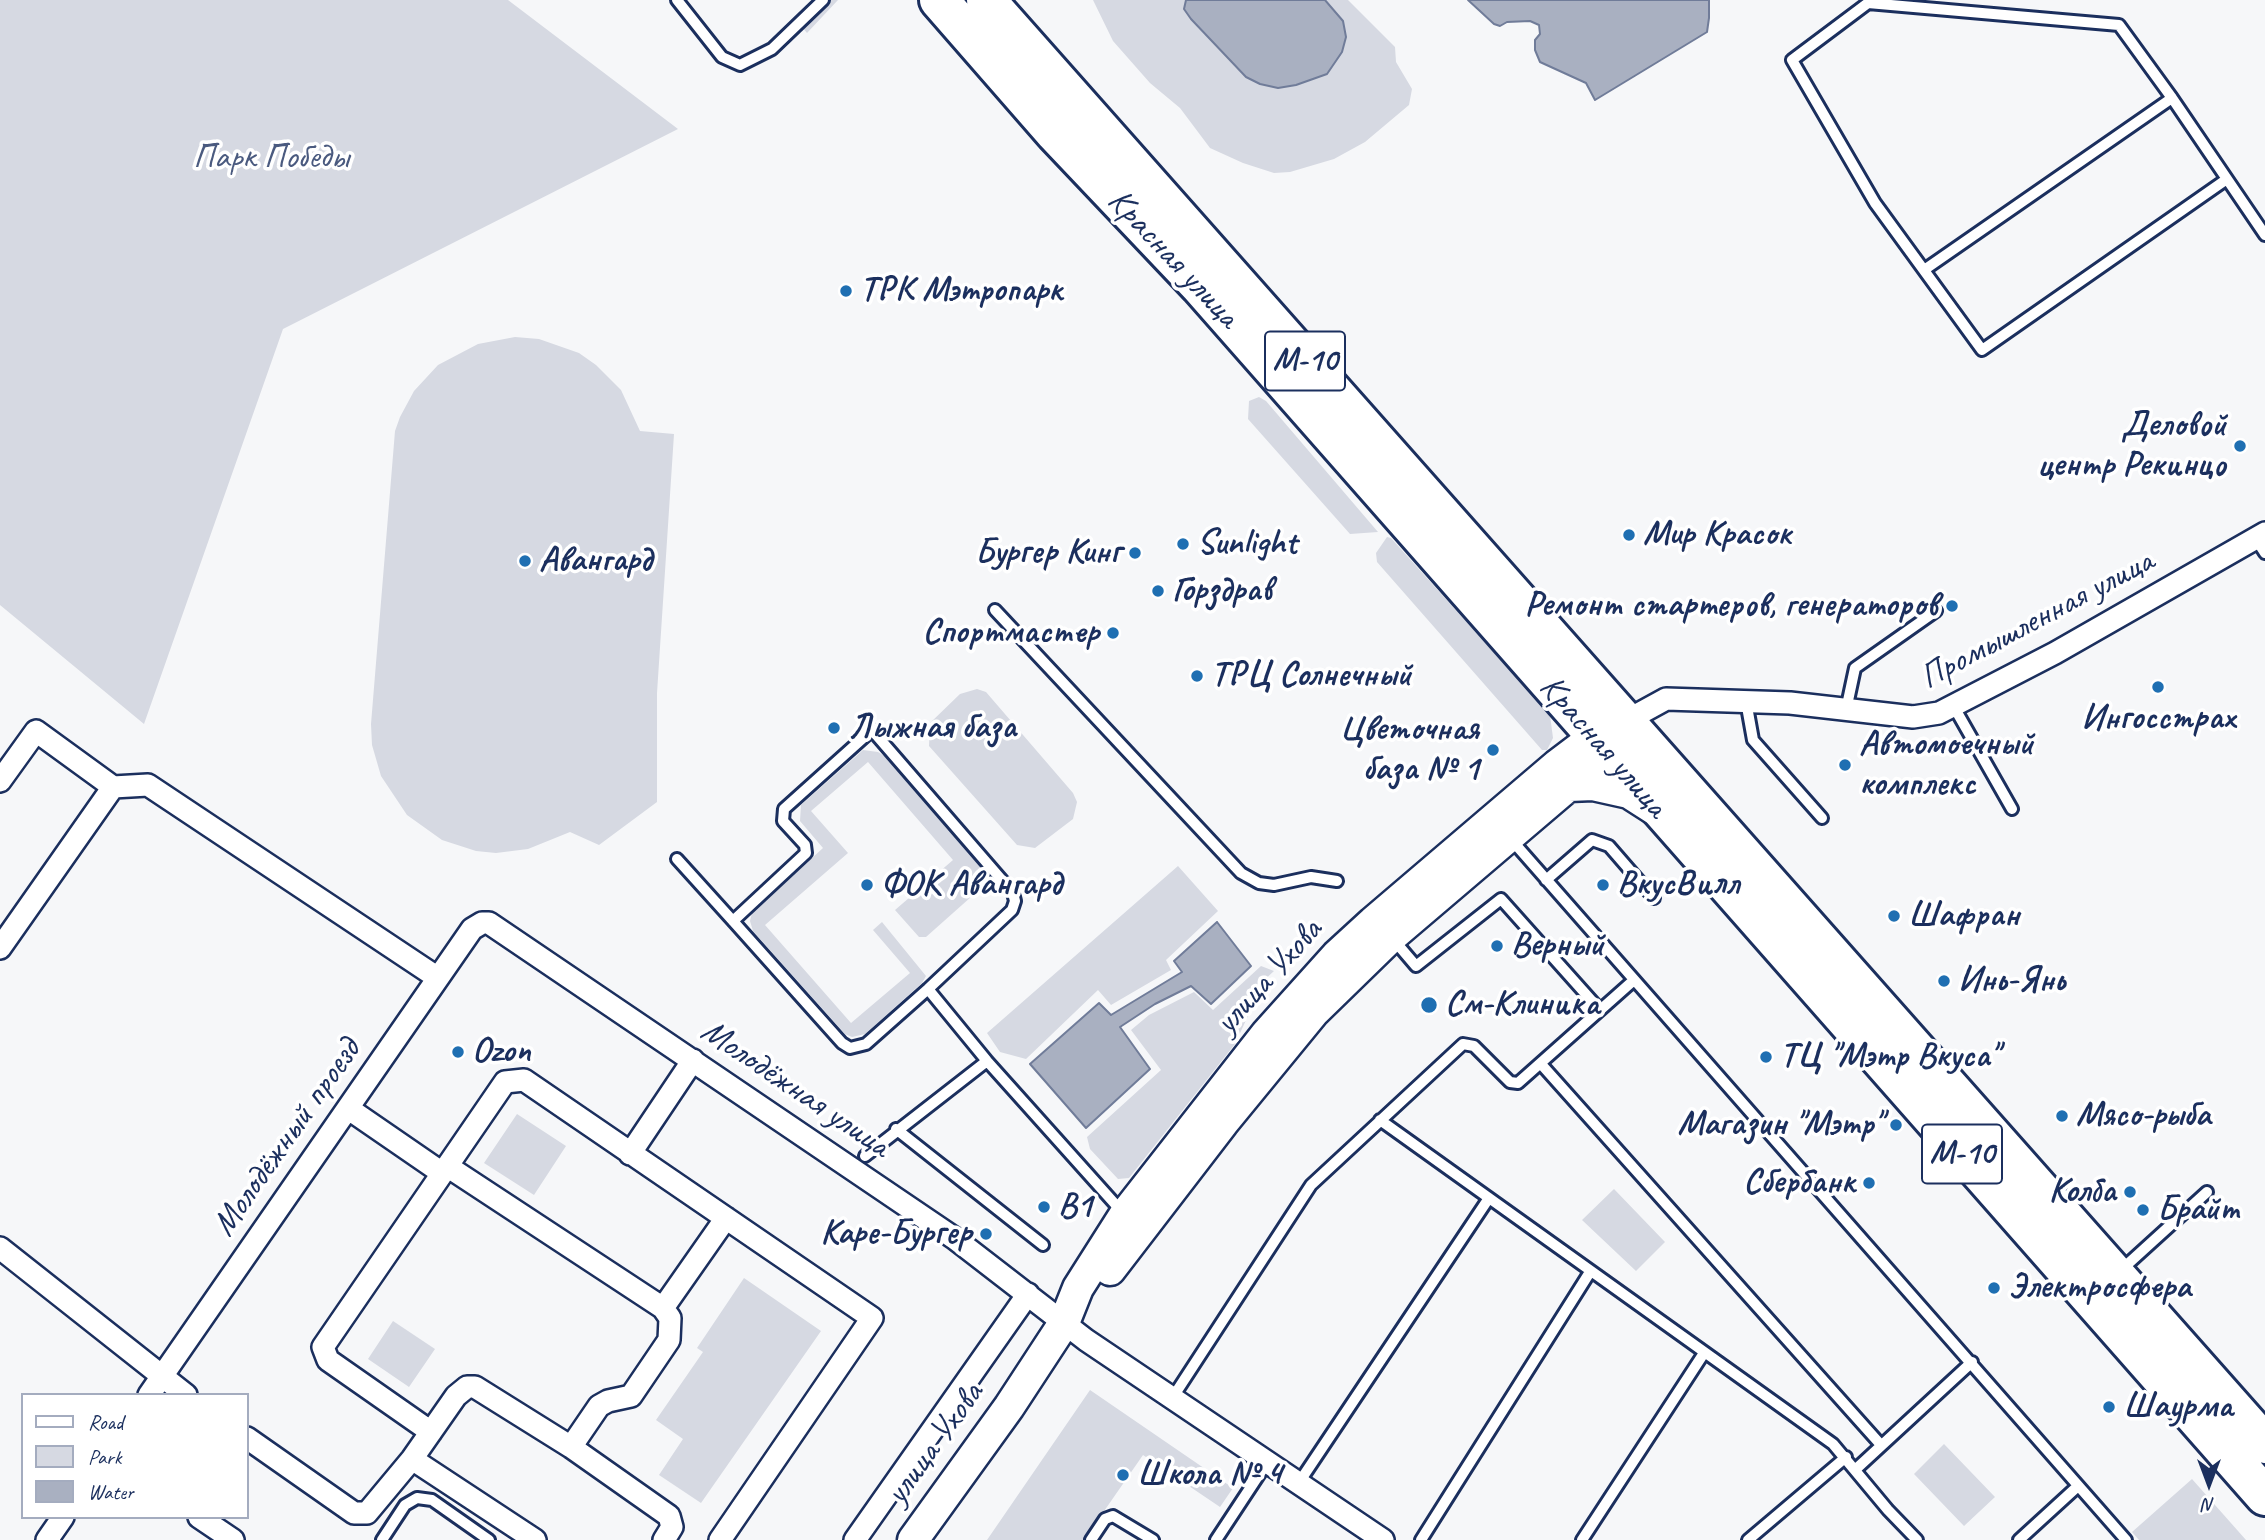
<!DOCTYPE html>
<meta charset="utf-8">
<style>
body{margin:0}
#map{position:relative;width:2265px;height:1540px;overflow:hidden;background:#f6f7f9;font-family:Caveat,sans-serif}
canvas{display:block}
.legend{position:absolute;left:21px;top:1393px;width:228px;height:126px;box-sizing:border-box;background:#fff;border:2px solid #a4acbf;margin:0;padding:9px 12px;list-style:none;font-size:21px;color:#1b2f5e}
.legend li{display:flex;align-items:center;gap:14px;height:35px}
.legend b{width:35px;border:2px solid #a4acbf}
.north{position:absolute;left:2174px;top:1449px;width:70px;height:70px;-webkit-text-stroke:5px #fff;paint-order:stroke;rotate:180deg;font-size:19px;font-weight:700;line-height:28px;text-align:center;color:#1b2f5e}
.north::after{content:'';display:block;margin:auto;width:24px;height:32px;background:#1b2f5e;clip-path:polygon(50% 0,100% 100%,50% 72%,0 100%)}
</style>
<div id="map">
<canvas width="2265" height="1540"></canvas>
<ul class="legend">
<li><b style="height:9px;background:#fff"></b>Road</li>
<li><b style="height:19px;background:#d6d9e2"></b>Park</li>
<li><b style="height:19px;background:#a9b0c1"></b>Water</li>
</ul>
<div class="north">N</div>
</div>
<script>
const g = document.querySelector('canvas').getContext('2d');
g.lineJoin = 'round';
function fillPath(path, color) {
  g.fillStyle = color;
  g.fill(path, 'evenodd');
}
function toPath(rows) {
  const path = new Path2D();
  for (const r of rows) {
    path.moveTo(r[0], r[1]);
    for (let i = 2; i < r.length; i += 2) path.lineTo(r[i], r[i + 1]);
  }
  return path;
}
function trace(path, color, width, dash) {
  g.strokeStyle = color;
  g.lineWidth = width;
  g.lineCap = dash ? 'butt' : 'round';
  g.setLineDash(dash || []);
  g.stroke(path);
}
function write(font, color, halo, rows, align = 'center') {
  g.font = font + ' Caveat,sans-serif';
  g.lineWidth = 7;
  g.setLineDash([]);
  g.textBaseline = 'middle';
  g.strokeStyle = halo;
  g.fillStyle = color;
  for (const [text, x, y, turn = 0] of rows) {
    g.save();
    g.translate(x, y);
    g.rotate((+turn || 0) * Math.PI / 180);
    g.textAlign = isNaN(turn) ? turn : align;
    if (halo) g.strokeText(text, 0, 0);
    g.fillText(text, 0, 0);
    g.restore();
  }
}
fillPath(toPath([
 [0,0,508,0,678,129,283,329,144,724,0,605],
 [815,0,838,0,807,33,796,20,817,2],
 [1093,0,1186,0,1184,9,1191,19,1246,77,1296,85,1327,74,1342,52,1346,37,1343,21,1325,0,1348,0,1395,47,1396,62,1412,89,1409,105,1365,142,1334,159,1290,172,1274,173,1243,163,1210,148,1180,108,1150,83,1113,41],
 [515,337,539,339,579,353,596,365,621,390,640,431,674,434,657,693,657,802,599,845,570,832,528,849,496,853,476,851,442,840,407,815,381,776,372,745,371,724,395,431,400,417,414,391,438,365,478,344],
 [1259,397,1266,401,1378,532,1350,534,1248,419,1249,401],
 [1387,537,1391,538,1550,715,1553,738,1547,750,1542,750,1377,562,1376,553],
 [977,689,986,692,1073,793,1077,802,1073,819,1035,848,1017,845,929,746,930,723,960,694],
 [863,750,878,752,886,757,980,865,984,876,980,889,926,937,919,937,895,910,953,860,868,762,811,811,848,853,765,925,851,1023,910,973,873,930,882,922,926,976,922,983,865,1034,852,1037,845,1034,753,931,750,921,752,913,823,848,800,821,801,805],
 [1178,866,1218,911,1166,960,1171,970,1111,1005,1098,990,1026,1059,1000,1052,987,1033],
 [1261,966,1274,971,1247,996,1253,1005,1235,1044,1129,1178,1118,1179,1090,1149,1087,1137,1161,1070,1131,1030,1149,1015,1194,992,1213,1010],
 [517,1114,566,1146,534,1195,484,1163],
 [1614,1189,1665,1242,1636,1271,1582,1220],
 [744,1278,821,1331,701,1503,659,1475,683,1439,656,1420,703,1352,697,1348],
 [393,1321,435,1349,409,1387,368,1359],
 [1090,1390,1233,1488,1220,1507,1143,1455,1084,1540,987,1540],
 [1944,1444,1995,1497,1964,1526,1914,1474],
 [2192,1479,2246,1540,2139,1540,2132,1532]
]), '#d6d9e2');
const water = toPath([
 [1186,0,1325,0,1343,21,1346,37,1342,52,1327,74,1296,85,1278,88,1260,84,1246,77,1191,19,1184,9,1186,0],
 [1468,0,1709,0,1709,18,1707,32,1595,100,1586,83,1540,62,1535,50,1535,40,1540,34,1539,25,1530,21,1507,22,1500,26,1494,24,1468,0],
 [1217,922,1251,966,1211,1004,1191,986,1155,1004,1120,1027,1150,1069,1086,1128,1030,1064,1099,1003,1111,1015,1182,972,1174,961,1217,922]
]);
fillPath(water, '#a9b0c1');
trace(water, '#707c99', 2);
const lane = toPath([
 [677,0,722,57,740,65,772,49,823,0],
 [2227,179,1982,350,1875,203,1792,60,1868,3,2119,25,2172,98,2265,235],
 [1924,270,2172,98],
 [2256,539,2265,553],
 [995,610,1241,873,1259,883,1274,885,1311,877,1337,881],
 [1746,701,1753,740,1822,818],
 [1954,707,2012,809],
 [1846,710,1855,668,1936,611],
 [1509,837,2126,1540],
 [677,859,733,921,842,1043,850,1048,866,1044,928,989,1012,910,1015,901,1013,893,872,730,784,809,783,821,805,845,806,853,733,921],
 [1546,880,1592,840,1609,846,1654,898],
 [1393,939,1416,966,1501,899,1600,1010],
 [928,989,987,1061,1124,1214],
 [1541,1064,1881,1445],
 [1380,1120,1833,1444,1888,1510,1917,1540],
 [896,1129,1043,1245],
 [865,1156,987,1061],
 [2120,1271,2207,1192],
 [1171,1400,1311,1185,1463,1044,1474,1046,1510,1082,1518,1083,1634,980],
 [1856,1469,1972,1362],
 [1298,1484,1489,1198],
 [382,1540,405,1505,417,1498,432,1500,489,1540],
 [1091,1540,1105,1519,1113,1516,1153,1540],
 [1216,1540,1266,1464],
 [1421,1540,1590,1272],
 [1582,1540,1704,1353],
 [1748,1540,1846,1457],
 [2019,1540,2078,1486]
]);
const street = toPath([
 [1624,722,1666,699,1790,703,1913,717,1939,713,2055,653,2265,533],
 [0,781,36,731,113,787,0,948],
 [113,787,148,785,438,978],
 [349,1109,442,1173],
 [630,1154,693,1060],
 [447,1166,663,1308],
 [0,1248,186,1395],
 [149,1395,472,929,482,923,489,923,954,1238,1086,1340,1383,1540],
 [431,1432,328,1360,323,1347,505,1082,524,1080,872,1318,720,1540],
 [247,1438,354,1513,367,1513,412,1459,456,1396,467,1387,475,1387,571,1447,669,1516,672,1527,664,1540],
 [571,1447,599,1406,608,1401,631,1396,669,1340,670,1318,663,1308,726,1218],
 [412,1459,535,1540],
 [199,1517,233,1540],
 [47,1540,63,1517],
 [855,1540,1028,1294]
]);
const secondary = toPath([
 [1569,786,1593,785,1629,793,1654,809],
 [1110,1270,1223,1123,1314,1012,1391,937,1607,753,1619,732],
 [913,1540,1009,1407,1064,1323,1078,1288,1125,1214,1266,1034,1337,955,1373,922,1557,765,1594,737,1614,727]
]);
const highway = toPath([
 [939,0,1055,133,1200,286,2265,1496],
 [986,0,2265,1444]
]);
trace(lane, '#1b2f5e', 16);
trace(street, '#1b2f5e', 26);
trace(secondary, '#1b2f5e', 35);
trace(highway, '#1b2f5e', 44);
trace(lane, '#fff', 10);
trace(street, '#fff', 21);
trace(secondary, '#fff', 30);
trace(highway, '#fff', 38);
for (const [x, y, r, color] of [
 [846,291,7,"#1f6fb2"],
 [2240,446,7,"#1f6fb2"],
 [1629,535,7,"#1f6fb2"],
 [1183,544,7,"#1f6fb2"],
 [1135,553,7,"#1f6fb2"],
 [525,561,7,"#1f6fb2"],
 [1158,591,7,"#1f6fb2"],
 [1952,606,7,"#1f6fb2"],
 [1113,633,7,"#1f6fb2"],
 [1197,676,7,"#1f6fb2"],
 [2158,687,7,"#1f6fb2"],
 [834,728,7,"#1f6fb2"],
 [1493,750,7,"#1f6fb2"],
 [1845,765,7,"#1f6fb2"],
 [867,885,7,"#1f6fb2"],
 [1603,885,7,"#1f6fb2"],
 [1894,916,7,"#1f6fb2"],
 [1497,946,7,"#1f6fb2"],
 [1944,981,7,"#1f6fb2"],
 [1429,1005,9,"#1f6fb2"],
 [458,1052,7,"#1f6fb2"],
 [1766,1057,7,"#1f6fb2"],
 [2062,1116,7,"#1f6fb2"],
 [1896,1125,7,"#1f6fb2"],
 [1869,1183,7,"#1f6fb2"],
 [2130,1192,7,"#1f6fb2"],
 [1044,1207,7,"#1f6fb2"],
 [2143,1210,7,"#1f6fb2"],
 [986,1234,7,"#1f6fb2"],
 [1994,1288,7,"#1f6fb2"],
 [2109,1407,7,"#1f6fb2"],
 [1123,1475,7,"#1f6fb2"]
]) {
  const dot = new Path2D();
  dot.arc(x, y, r, 0, 2 * Math.PI);
  g.fillStyle = color;
  g.fill(dot);
  trace(dot, '#fff', 2.5);
}
for (const [x, y, w] of [
 [1305,361,80],
 [1962,1154,80]
]) {
  const box = new Path2D();
  box.roundRect(x - w / 2, y - 29.5, w, 59, 5);
  g.fillStyle = '#fff';
  g.fill(box);
  trace(box, '#1b2f5e', 2);
}
write('bold 33px', '#1b2f5e', null, [
 ["М-10",1305,361],
 ["М-10",1962,1154]
]);
write('35px', '#4a5a7f', '#fff', [
 ["Парк Победы",271,158]
]);
write('35px', '#1b2f5e', '#fff', [
 ["Красная улица",1173,259,47],
 ["Промышленная улица",2037,620,-28],
 ["Красная улица",1603,747,49],
 ["улица Ухова",1269,977,-48],
 ["Молодёжная улица",795,1089,34],
 ["Молодёжный проезд",287,1138,-55],
 ["улица Ухова",935,1444,-54]
]);
write('bold 35px', '#1b2f5e', '#fff', [
 ["ТРК Мэтропарк",860,291],
 ["Деловой",2226,426,"right"],
 ["центр Рекинцо",2226,466,"right"],
 ["Мир Красок",1643,535],
 ["Sunlight",1197,544],
 ["Бургер Кинг",1121,553,"right"],
 ["Авангард",539,561],
 ["Горздрав",1172,591],
 ["Ремонт стартеров, генераторов",1938,606,"right"],
 ["Спортмастер",1099,633,"right"],
 ["ТРЦ Солнечный",1211,676],
 ["Ингосстрах",2158,719,"center"],
 ["Лыжная база",848,728],
 ["Цветочная",1479,730,"right"],
 ["база № 1",1479,770,"right"],
 ["Автомоечный",1859,745],
 ["комплекс",1859,785],
 ["ФОК Авангард",881,885],
 ["ВкусВилл",1617,885],
 ["Шафран",1908,916],
 ["Верный",1511,946],
 ["Инь-Янь",1958,981],
 ["См-Клиника",1445,1005],
 ["Ozon",472,1052],
 ["ТЦ \"Мэтр Вкуса\"",1780,1057],
 ["Мясо-рыба",2076,1116],
 ["Магазин \"Мэтр\"",1882,1125,"right"],
 ["Сбербанк",1855,1183,"right"],
 ["Колба",2116,1192,"right"],
 ["В1",1058,1207],
 ["Брайт",2157,1210],
 ["Каре-Бургер",972,1234,"right"],
 ["Электросфера",2008,1288],
 ["Шаурма",2123,1407],
 ["Школа № 4",1137,1475]
], 'left');
</script>
